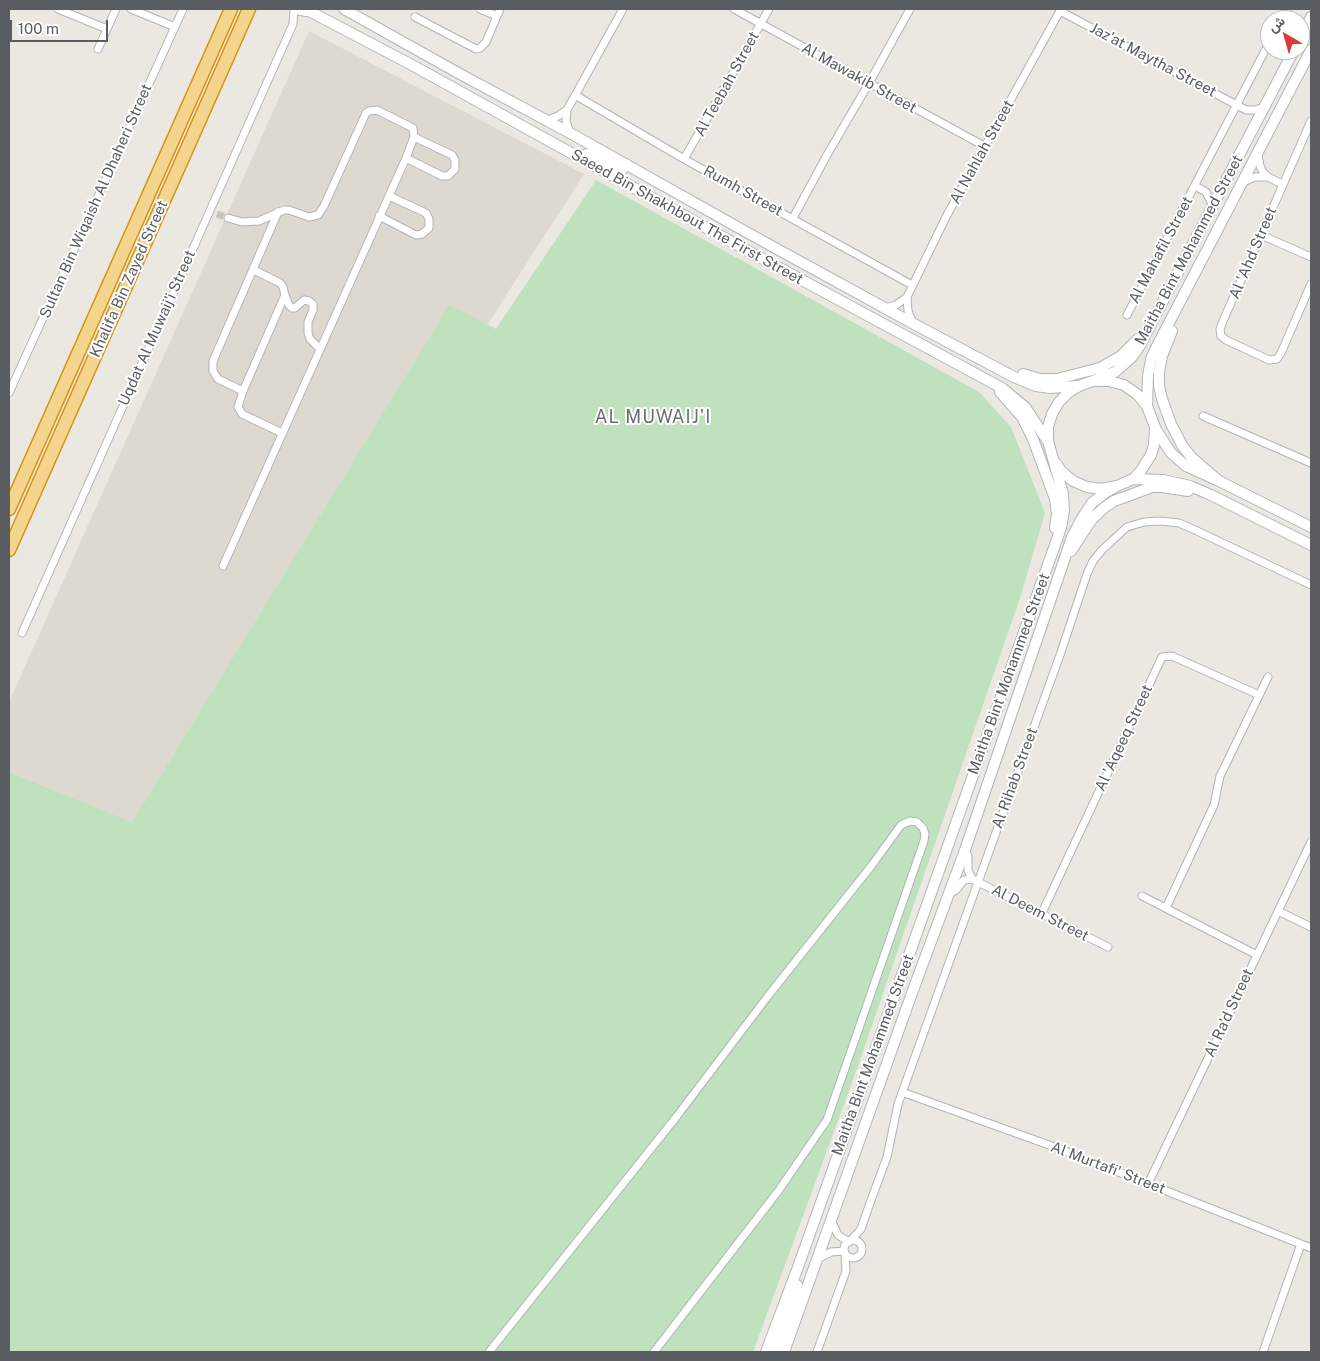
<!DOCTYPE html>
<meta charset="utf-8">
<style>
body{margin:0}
#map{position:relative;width:1320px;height:1361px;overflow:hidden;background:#eae8e0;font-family:"Public Sans",Vazirmatn,sans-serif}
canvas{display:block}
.frame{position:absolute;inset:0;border:10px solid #595c60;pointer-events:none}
.north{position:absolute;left:1260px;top:10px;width:50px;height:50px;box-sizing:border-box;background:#fff;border:1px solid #bdbebf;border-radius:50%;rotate:322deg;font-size:14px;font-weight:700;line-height:20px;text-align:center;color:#595c60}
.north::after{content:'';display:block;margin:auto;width:18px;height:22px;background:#da3b36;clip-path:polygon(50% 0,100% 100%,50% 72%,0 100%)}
.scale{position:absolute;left:10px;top:20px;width:98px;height:22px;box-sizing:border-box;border:2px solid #595c60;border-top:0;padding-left:6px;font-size:15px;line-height:18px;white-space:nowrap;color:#595c60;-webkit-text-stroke:4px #fff;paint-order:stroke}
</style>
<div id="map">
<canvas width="1320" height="1361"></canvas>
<div class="frame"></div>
<div class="north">ش</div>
<div class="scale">100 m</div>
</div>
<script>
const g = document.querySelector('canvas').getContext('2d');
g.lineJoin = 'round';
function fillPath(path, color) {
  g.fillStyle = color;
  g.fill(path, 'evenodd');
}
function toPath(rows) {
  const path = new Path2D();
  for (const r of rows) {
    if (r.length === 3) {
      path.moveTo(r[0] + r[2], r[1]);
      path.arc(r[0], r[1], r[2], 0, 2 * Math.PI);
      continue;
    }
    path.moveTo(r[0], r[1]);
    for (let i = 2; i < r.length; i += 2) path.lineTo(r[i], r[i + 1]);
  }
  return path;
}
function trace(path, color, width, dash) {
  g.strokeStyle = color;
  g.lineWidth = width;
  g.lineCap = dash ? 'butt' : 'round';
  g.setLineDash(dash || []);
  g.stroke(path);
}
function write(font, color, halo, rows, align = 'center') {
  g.font = font + ' "Public Sans",sans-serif';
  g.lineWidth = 4;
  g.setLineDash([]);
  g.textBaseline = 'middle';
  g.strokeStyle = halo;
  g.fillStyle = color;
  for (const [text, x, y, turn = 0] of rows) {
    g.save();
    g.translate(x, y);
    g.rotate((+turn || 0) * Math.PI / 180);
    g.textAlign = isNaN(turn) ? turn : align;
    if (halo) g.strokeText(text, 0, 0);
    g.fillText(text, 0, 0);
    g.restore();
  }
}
fillPath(toPath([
 [309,31,584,174,487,325,449,305,132,822,9,772,9,702]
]), '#ddd9d1');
fillPath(toPath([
 [596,180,979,392,1011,427,1045,513,1020,598,854,1077,753,1352,9,1352,9,772,132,822,449,305,496,329]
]), '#bfe1bd');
trace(toPath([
 [217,214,228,218]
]), '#c6c5c0', 7, [7, 3.5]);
const street = toPath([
 [58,9,107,29],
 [131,9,175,27],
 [480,9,497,16],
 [734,9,984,146],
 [1060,11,1246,110,1255,110,1264,107],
 [415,17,476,49,480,48,486,42,500,9],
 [1281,20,1287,9],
 [98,49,116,9],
 [575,95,684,159,912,285],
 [548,120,558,116,567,110],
 [1311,121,1223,321,1220,329,1221,336,1226,340,1269,360,1277,359,1281,353,1311,284],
 [570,133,566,121,567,110,623,9],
 [1258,154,1260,166,1263,172,1268,177,1282,184],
 [406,158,442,176,448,176,455,169,455,160,452,155,414,137],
 [684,159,769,9],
 [1243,182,1255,177,1268,177],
 [1195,186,1206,192,1213,206],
 [379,216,416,235,422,234,429,228,429,219,426,213,389,196],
 [793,218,827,155,869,83,910,9],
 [1261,235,1311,257],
 [254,270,280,283,283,287,285,295,243,391,238,407,242,414,282,433],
 [285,295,289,305,292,308,295,308,304,300,309,301,313,304,313,310,308,322,308,333,310,339,320,349],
 [907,297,908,311,913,323],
 [885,308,896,305,907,297,947,215,1061,9],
 [1127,315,1270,41],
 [243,391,218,379,213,371,213,361,278,212],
 [9,393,183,9],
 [1203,416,1311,463],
 [223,566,406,158,414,137,413,128,377,110,369,111,366,113,324,206,318,215,309,217,289,210,284,210,259,221,242,222,228,218],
 [22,633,293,24,294,9],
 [965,850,968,856,968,870,972,879],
 [949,894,956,890,964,880,972,879,1108,947],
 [1142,896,1257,955],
 [1166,908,1214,805,1220,776,1224,768,1268,677],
 [1278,911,1311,927],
 [1041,915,1162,657,1172,656,1259,695],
 [902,1092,1060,1149,1311,1248],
 [1148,1184,1311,842],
 [831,1220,838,1235,849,1242],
 [853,1249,9],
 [850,1241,861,1229,870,1203,887,1157,898,1104,1060,655,1087,574,1093,561,1103,549,1127,527,1144,522,1161,521,1179,523,1195,530,1311,585],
 [817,1259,831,1252,844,1251],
 [489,1352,677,1116,768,996,872,865,901,825,910,821,917,822,923,828,925,834,924,841,827,1120,779,1190,654,1352],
 [817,1352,846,1271,845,1253],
 [1263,1352,1301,1244]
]);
const secondary = toPath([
 [297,9,305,11,314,9],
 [344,9,460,74,570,133,757,238,914,324,1014,377,1036,386,1050,388,1077,386],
 [309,11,412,65,750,252,1002,388,1025,407,1047,440],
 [1300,38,1311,17],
 [587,154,618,170,622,170,626,164],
 [1172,331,1162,356,1159,372,1159,386,1162,399,1171,424,1182,445,1191,457,1219,481],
 [1023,374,1040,379,1057,379,1100,368,1121,356,1138,339],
 [1000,392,1022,417,1033,439,1055,499,1057,514,1055,528],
 [1147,406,1148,376,1151,359,1157,346,1311,50],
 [1155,428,1171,453,1186,466,1219,481,1311,527],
 [1056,463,1061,471,1073,481,1087,487,1102,489,1117,486,1133,479,1140,472,1151,455,1154,445,1155,427,1147,406,1137,394,1124,385,1109,381,1098,381],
 [1133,479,1163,480,1190,486,1211,495,1311,545],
 [1071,551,1092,519,1105,507,1114,501,1152,487,1162,487,1188,491],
 [766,1352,798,1267,1061,528,1064,511,1063,494,1048,441,1048,427,1052,414,1059,402,1069,392,1081,385,1093,381,1115,372,1132,357,1139,347,1294,50],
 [776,1352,789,1316,797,1285],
 [784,1352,912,993,965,850,1072,537,1082,518,1092,503,1106,492,1117,486]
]);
const highway = toPath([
 [9,509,231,9],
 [9,550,249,9]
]);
trace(street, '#b1b3b7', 9);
trace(secondary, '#b2b5ba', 12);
trace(highway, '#d99111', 15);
trace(street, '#fff', 7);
trace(secondary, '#fff', 10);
trace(highway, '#f4d58d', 12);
write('15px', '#595c60', '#fff', [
 ["Jaz'at Maytha Street",1153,60,28],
 ["Al Mawakib Street",859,78,29],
 ["Al Teebah Street",727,84,-61],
 ["Al Nahlah Street",982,152,-61],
 ["Rumh Street",743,191,29],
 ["Sultan Bin Wiqaish Al Dhaheri Street",96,201,-66],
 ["Saeed Bin Shakhbout The First Street",687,217,29],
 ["Al Mahafil Street",1161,250,-62],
 ["Maitha Bint Mohammed Street",1189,250,-62],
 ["Al 'Ahd Street",1253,253,-67],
 ["Khalifa Bin Zayed Street",129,279,-66],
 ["Uqdat Al Muwaij'i Street",157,328,-66],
 ["Maitha Bint Mohammed Street",1009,674,-70],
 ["Al 'Aqeeq Street",1124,738,-65],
 ["Al Rihab Street",1015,778,-70],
 ["Al Deem Street",1040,913,27],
 ["Al Ra'd Street",1229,1013,-65],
 ["Maitha Bint Mohammed Street",873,1055,-70],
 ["Al Murtafi' Street",1108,1168,21]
]);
g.letterSpacing = '1px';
write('18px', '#6a6e72', '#fff', [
 ["AL MUWAIJ'I",653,417]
]);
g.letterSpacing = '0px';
</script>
